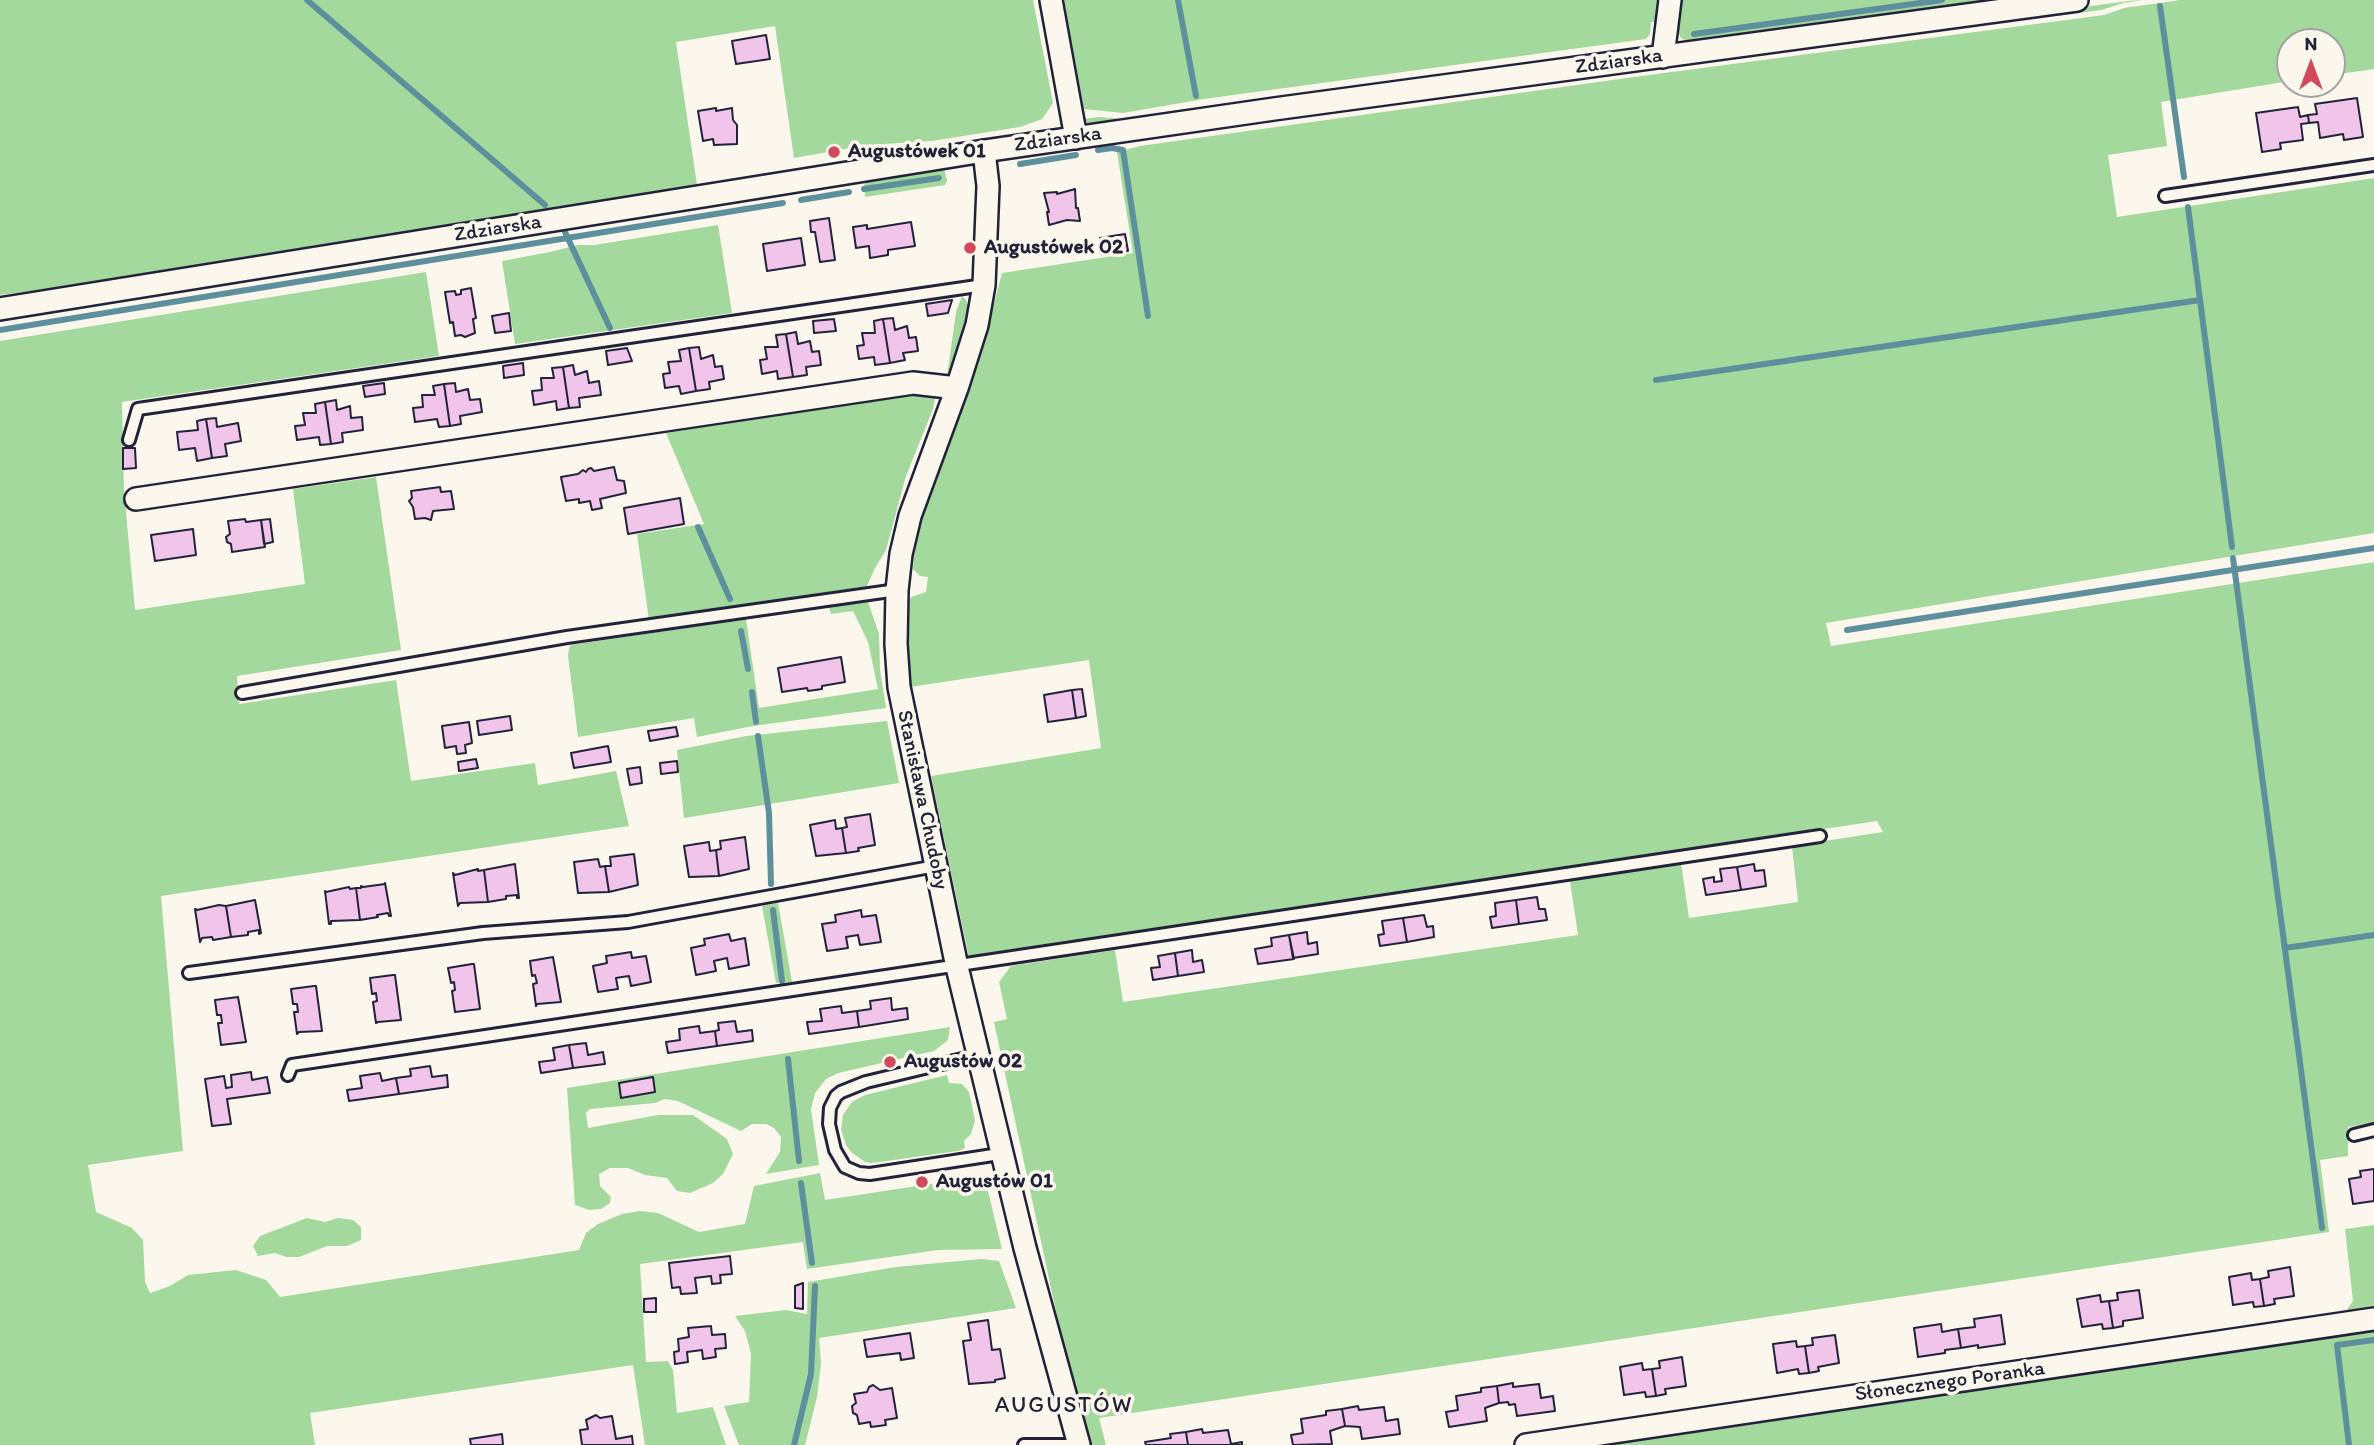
<!DOCTYPE html>
<meta charset="utf-8">
<style>
body{margin:0}
#map{position:relative;width:2374px;height:1445px;overflow:hidden;background:#fbf7ec;font-family:Itim,sans-serif}
canvas{display:block}
.north{position:absolute;left:2276px;top:28px;width:70px;height:70px;box-sizing:border-box;background:#fbf7ec;border:2px solid #a4a2a5;border-radius:50%;rotate:0deg;font-size:19px;font-weight:700;line-height:28px;text-align:center;color:#22223b}
.north::after{content:'';display:block;margin:auto;width:24px;height:32px;background:#d1495b;clip-path:polygon(50% 0,100% 100%,50% 72%,0 100%)}
</style>
<div id="map">
<canvas width="2374" height="1445"></canvas>
<div class="north">N</div>
</div>
<script>
const g = document.querySelector('canvas').getContext('2d');
g.lineJoin = 'round';
function fillPath(path, color) {
  g.fillStyle = color;
  g.fill(path, 'evenodd');
}
function toPath(rows) {
  const path = new Path2D();
  for (const r of rows) {
    path.moveTo(r[0], r[1]);
    for (let i = 2; i < r.length; i += 2) path.lineTo(r[i], r[i + 1]);
  }
  return path;
}
function trace(path, color, width, dash) {
  g.strokeStyle = color;
  g.lineWidth = width;
  g.lineCap = dash ? 'butt' : 'round';
  g.setLineDash(dash || []);
  g.stroke(path);
}
function write(font, color, halo, rows, align = 'center') {
  g.font = font + ' Itim,sans-serif';
  g.lineWidth = 7;
  g.setLineDash([]);
  g.textBaseline = 'middle';
  g.strokeStyle = halo;
  g.fillStyle = color;
  for (const [text, x, y, turn = 0] of rows) {
    g.save();
    g.translate(x, y);
    g.rotate((+turn || 0) * Math.PI / 180);
    g.textAlign = isNaN(turn) ? turn : align;
    if (halo) g.strokeText(text, 0, 0);
    g.fillText(text, 0, 0);
    g.restore();
  }
}
fillPath(toPath([
 [0,0,1033,0,1053,103,1042,119,1020,127,932,141,868,145,794,158,775,26,676,42,697,185,85,284,0,295],
 [1064,0,1660,0,1657,22,1651,22,1650,34,1646,39,1204,99,1123,113,1084,109],
 [1680,0,2017,0,1690,43,1681,38,1678,32],
 [2143,0,2123,3,2102,10,1642,70,1639,68,1640,66,2128,1],
 [2180,0,2374,0,2374,69,2332,75,2332,42,2290,42,2290,81,2161,102,2167,146,2108,155,2117,217,2374,178,2374,533,1826,623,1831,646,2374,562,2374,1123,2348,1127,2348,1156,2320,1160,2329,1232,1099,1418,1106,1445,1082,1445,1075,1422,1084,1420,1060,1330,994,1022,1007,1019,999,982,1011,966,1115,950,1123,1002,1578,935,1570,881,1681,863,1689,918,1798,902,1792,846,1883,832,1877,821,969,958,931,776,1101,748,1089,660,910,687,907,606,911,597,926,592,928,577,920,576,913,569,915,546,928,494,978,364,1002,273,1133,253,1117,152,1140,146,1634,77,2104,15,2124,8],
 [1622,49,1625,52,1096,126,1088,124,1083,119,1099,117,1123,119,1171,111],
 [944,168,947,181,945,185,865,197,864,186,867,178],
 [718,225,732,313,515,344,502,261,550,252,578,245,595,245],
 [426,272,439,356,122,402,124,491,135,610,305,584,293,489,376,477,401,650,237,676,239,704,396,680,411,781,535,763,538,785,616,771,629,826,161,896,183,1151,88,1165,96,1212,132,1228,143,1240,145,1282,150,1293,170,1286,188,1275,236,1270,266,1280,280,1297,579,1250,586,1233,598,1224,622,1214,640,1211,658,1213,699,1232,745,1224,754,1186,820,1173,825,1200,976,1177,983,1178,986,1183,1002,1249,938,1250,807,1269,803,1242,640,1264,646,1362,668,1361,673,1370,677,1413,713,1407,726,1445,645,1445,633,1365,310,1413,315,1445,0,1445,0,341],
 [962,296,966,300,969,310,956,366,952,374,947,377,956,312],
 [921,391,936,394,933,409,906,476,886,550,875,568,867,586,649,620,637,534,704,524,666,433],
 [868,602,879,634,880,670,886,708,753,726,697,737,694,718,578,737,568,655,570,645,746,619,759,708,878,689,868,642,853,611,831,614,829,607],
 [887,721,899,783,684,818,677,750,746,736],
 [778,903,792,982,776,983,762,906],
 [950,1027,948,1040,934,1051,838,1073,826,1079,815,1093,811,1109,819,1165,766,1174,780,1152,781,1137,774,1128,766,1124,752,1124,741,1131,678,1101,665,1099,655,1103,590,1109,586,1113,588,1128,658,1115,693,1115,727,1139,733,1154,723,1174,713,1183,690,1193,677,1191,667,1178,645,1175,628,1168,610,1168,599,1174,600,1186,611,1197,610,1203,601,1209,589,1210,575,1205,567,1088],
 [947,1075,949,1083,962,1084,969,1092,975,1120,971,1134,964,1141,965,1148,958,1151,872,1163,865,1162,851,1152,846,1145,841,1130,843,1115,852,1102,865,1095],
 [307,1218,325,1222,338,1218,353,1220,361,1227,361,1240,347,1246,327,1246,299,1257,286,1257,275,1253,258,1256,253,1246,260,1236],
 [2374,1225,2374,1307,2346,1311,2353,1301,2345,1229],
 [981,1259,999,1261,1016,1308,819,1338,821,1363,817,1397,805,1445,739,1445,724,1406,749,1402,751,1353,745,1331,735,1316,786,1310,807,1314,808,1282,896,1267],
 [2374,1330,2374,1445,1596,1445,2321,1338]
]), '#a3d99d');
trace(toPath([
 [307,0,545,205],
 [1178,0,1196,96],
 [2160,6,2184,177],
 [1694,34,1942,0],
 [1098,150,1112,148,1123,150,1148,316],
 [1020,164,1076,155],
 [864,189,939,178],
 [801,200,849,192],
 [2188,207,2232,547],
 [564,230,610,328],
 [0,330,783,203],
 [1656,380,2200,300],
 [698,527,730,599],
 [2233,558,2322,1228],
 [1847,630,2374,548],
 [741,631,748,669],
 [752,692,756,722],
 [758,736,769,813,771,884],
 [773,910,782,981],
 [2285,948,2374,935],
 [788,1059,799,1161],
 [801,1183,812,1263],
 [794,1445,811,1374,815,1286],
 [2349,1445,2337,1345,2374,1340]
]), '#5e8f9c', 6);
const building = toPath([
 [766,35,770,59,736,64,732,41,766,35],
 [2357,98,2363,137,2344,140,2343,134,2320,138,2318,122,2309,123,2308,115,2317,114,2315,104,2357,98],
 [2298,107,2300,117,2308,115,2309,123,2301,124,2303,140,2280,143,2281,149,2262,152,2256,113,2298,107],
 [716,108,716,111,732,108,733,120,737,125,737,144,714,145,713,139,703,141,698,111,716,108],
 [1075,189,1076,208,1078,208,1080,221,1067,220,1049,225,1047,212,1049,212,1044,193,1057,192,1057,194,1075,189],
 [829,218,835,260,820,262,815,232,811,232,810,221,829,218],
 [911,222,915,246,888,250,888,255,870,258,869,246,856,248,853,227,867,225,867,229,911,222],
 [1125,234,1128,251,1102,255,1100,238,1125,234],
 [801,238,805,265,767,271,763,244,801,238],
 [471,288,476,318,473,319,475,333,465,337,461,335,455,336,453,322,450,323,445,292,455,291,456,295,461,294,461,290,471,288],
 [952,300,948,313,928,316,926,304,952,300],
 [509,313,511,331,495,333,492,316,509,313],
 [893,318,895,330,907,326,909,338,916,337,918,351,903,353,905,360,890,363,883,319,893,318],
 [834,319,836,331,814,333,813,321,834,319],
 [883,319,890,363,875,365,874,357,859,359,857,346,864,345,862,333,875,333,874,321,883,319],
 [796,332,798,344,810,341,812,352,819,351,821,365,806,367,807,375,793,377,786,334,796,332],
 [786,334,793,377,778,379,777,371,762,374,760,360,767,359,765,347,778,347,776,335,786,334],
 [699,347,701,359,713,355,715,367,722,366,724,379,709,382,710,389,696,391,689,348,699,347],
 [627,348,632,361,608,365,606,351,627,348],
 [689,348,696,391,681,394,679,386,665,388,663,374,670,373,668,362,681,361,679,350,689,348],
 [523,363,524,375,504,378,503,366,523,363],
 [573,365,575,375,587,371,589,383,599,381,601,395,579,398,580,407,569,408,563,367,573,365],
 [563,367,569,408,557,410,556,401,534,405,532,391,542,390,541,378,554,378,552,368,563,367],
 [384,383,385,394,365,397,363,386,384,383],
 [455,383,456,392,468,389,470,400,480,399,482,412,460,416,461,424,450,426,444,384,455,383],
 [444,384,450,426,439,427,437,419,415,422,413,408,423,407,422,395,435,395,433,386,444,384],
 [336,400,337,410,350,406,351,418,362,417,363,430,342,433,343,442,331,444,325,402,336,400],
 [325,402,331,444,320,445,319,437,297,440,295,426,305,425,303,413,316,413,315,404,325,402],
 [216,418,217,427,238,423,241,441,225,444,227,456,212,458,206,419,216,418],
 [206,419,212,458,197,461,195,448,179,450,177,432,198,430,197,421,206,419],
 [123,448,135,448,136,468,123,469,123,448],
 [614,467,617,480,624,481,626,493,600,499,602,508,592,510,590,501,579,503,579,499,566,501,561,477,578,474,583,470,586,472,588,469,591,468,594,471,614,467],
 [440,487,441,492,451,491,454,509,433,511,431,520,425,518,415,519,413,507,409,501,412,498,411,491,440,487],
 [680,498,684,524,628,534,624,508,680,498],
 [245,519,246,522,261,520,265,547,232,552,231,544,227,542,226,537,230,534,228,521,245,519],
 [270,519,273,542,264,544,261,520,270,519],
 [193,529,196,555,155,561,151,535,193,529],
 [841,657,845,682,822,686,822,689,808,691,807,688,782,692,778,668,841,657],
 [1082,689,1086,716,1076,718,1072,690,1082,689],
 [1072,690,1076,718,1048,722,1044,695,1072,690],
 [510,716,512,730,479,735,477,721,510,716],
 [469,722,472,743,465,745,466,753,457,754,456,746,445,748,442,726,469,722],
 [676,727,678,736,650,741,648,731,676,727],
 [608,746,611,762,574,768,571,753,608,746],
 [476,759,478,768,459,771,458,762,476,759],
 [677,761,678,772,661,774,660,763,677,761],
 [640,767,642,783,630,785,627,769,640,767],
 [870,814,875,845,858,848,859,851,846,853,842,828,847,827,845,818,870,814],
 [835,820,836,829,842,828,846,853,816,856,810,825,835,820],
 [745,837,749,869,719,876,716,850,721,849,720,841,745,837],
 [709,842,710,851,716,850,719,876,689,877,684,846,709,842],
 [634,854,638,885,609,892,605,866,611,866,610,857,634,854],
 [598,859,600,867,605,866,609,892,578,893,574,862,598,859],
 [515,864,519,898,517,898,517,895,506,896,506,899,488,902,484,870,515,864],
 [1754,864,1755,871,1764,870,1766,886,1741,890,1737,867,1754,864],
 [1737,867,1741,890,1706,895,1703,879,1714,877,1714,882,1722,881,1720,869,1737,867],
 [478,869,478,871,484,870,488,902,460,903,458,906,453,873,455,875,478,869],
 [385,883,391,916,389,916,388,913,377,915,378,917,360,920,356,888,361,888,361,886,363,887,385,884,385,883],
 [349,887,350,889,356,888,360,920,331,921,331,924,329,924,325,891,326,892,349,887],
 [1537,897,1539,909,1545,909,1547,920,1519,924,1516,900,1537,897],
 [255,900,261,933,259,934,259,930,248,932,248,935,231,937,226,906,255,900],
 [1516,900,1519,924,1492,928,1490,917,1496,916,1495,903,1516,900],
 [219,905,226,906,231,937,213,940,212,937,202,938,200,942,195,909,197,910,219,905],
 [861,910,862,917,876,915,881,942,860,945,858,935,846,937,848,948,827,951,822,924,836,922,835,915,861,910],
 [1424,915,1427,927,1433,926,1434,937,1407,942,1403,918,1424,915],
 [1403,918,1407,942,1380,946,1378,935,1384,934,1382,921,1403,918],
 [1307,932,1308,944,1317,942,1318,954,1293,958,1289,935,1307,932],
 [729,934,731,941,745,938,749,965,729,969,727,958,714,961,716,971,696,975,691,948,705,945,704,939,729,934],
 [1289,935,1294,959,1258,964,1255,949,1272,946,1271,938,1289,935],
 [1192,950,1193,962,1202,960,1204,972,1178,976,1175,953,1192,950],
 [631,952,632,958,646,956,651,982,631,986,629,976,622,977,616,978,618,989,598,992,593,966,607,963,606,956,631,952],
 [1175,953,1178,976,1153,980,1151,968,1160,967,1158,956,1175,953],
 [553,957,561,1002,537,1004,536,1006,533,984,537,983,535,975,532,976,530,961,553,957],
 [472,964,474,964,480,1009,455,1012,452,991,455,990,454,982,451,983,448,968,472,964],
 [393,975,395,975,401,1020,378,1022,376,1023,373,1002,377,1001,376,993,372,994,370,978,393,975],
 [314,986,316,986,322,1031,299,1032,297,1034,294,1012,298,1012,297,1004,293,1004,291,989,314,986],
 [238,997,246,1042,221,1045,218,1023,222,1023,221,1015,217,1015,215,1000,238,997],
 [891,998,892,1010,907,1008,908,1019,859,1027,857,1011,871,1009,870,1001,891,998],
 [841,1006,842,1013,857,1011,859,1027,809,1034,807,1022,822,1021,820,1009,841,1006],
 [735,1021,737,1032,752,1030,753,1041,717,1046,715,1031,719,1030,718,1023,735,1021],
 [699,1026,700,1033,715,1031,717,1046,668,1053,666,1042,680,1040,679,1029,699,1026],
 [586,1043,588,1055,603,1052,605,1064,573,1068,569,1045,586,1043],
 [569,1045,573,1068,541,1073,539,1062,555,1060,553,1048,569,1045],
 [430,1066,432,1077,447,1075,448,1087,399,1094,396,1078,411,1076,410,1069,430,1066],
 [251,1072,252,1080,267,1077,270,1093,227,1099,231,1124,212,1126,205,1079,224,1076,226,1088,232,1087,231,1075,251,1072],
 [380,1073,382,1081,396,1078,399,1094,349,1101,347,1090,362,1088,360,1076,380,1073],
 [653,1077,655,1092,621,1098,619,1083,653,1077],
 [2374,1169,2374,1201,2353,1204,2349,1179,2361,1177,2360,1171,2374,1169],
 [730,1256,732,1274,720,1275,721,1283,712,1284,711,1276,695,1278,697,1293,681,1294,680,1287,672,1288,669,1263,730,1256],
 [2290,1267,2294,1296,2274,1299,2275,1304,2264,1306,2260,1279,2269,1277,2268,1271,2290,1267],
 [2251,1273,2252,1280,2260,1279,2264,1306,2254,1307,2253,1302,2233,1305,2229,1277,2251,1273],
 [803,1283,803,1309,795,1308,795,1286,803,1283],
 [2139,1290,2143,1318,2123,1321,2123,1326,2113,1328,2109,1301,2118,1300,2117,1293,2139,1290],
 [2100,1295,2101,1302,2109,1301,2113,1328,2103,1329,2102,1324,2082,1327,2077,1299,2100,1295],
 [656,1298,656,1312,644,1312,644,1299,656,1298],
 [2001,1315,2005,1344,1978,1348,1978,1345,1961,1348,1958,1329,1975,1327,1974,1319,2001,1315],
 [988,1320,992,1350,1000,1349,1005,1378,995,1380,995,1382,969,1384,963,1341,971,1340,968,1323,988,1320],
 [1941,1324,1942,1332,1958,1329,1961,1348,1945,1350,1945,1353,1918,1357,1914,1328,1941,1324],
 [711,1326,712,1335,725,1334,726,1348,715,1349,716,1357,703,1359,702,1350,687,1352,688,1362,675,1364,674,1352,679,1351,678,1339,689,1337,688,1328,711,1326],
 [910,1333,914,1358,901,1360,900,1353,867,1357,864,1340,910,1333],
 [1835,1335,1839,1363,1818,1367,1819,1371,1809,1373,1805,1346,1813,1345,1812,1338,1835,1335],
 [1796,1341,1797,1347,1805,1346,1809,1373,1799,1374,1798,1369,1777,1373,1773,1344,1796,1341],
 [1682,1357,1686,1386,1665,1389,1666,1394,1656,1396,1652,1369,1660,1368,1659,1361,1682,1357],
 [1642,1363,1643,1370,1652,1369,1656,1396,1646,1397,1645,1392,1624,1395,1620,1367,1642,1363],
 [1513,1383,1513,1387,1539,1384,1541,1398,1553,1396,1555,1411,1517,1416,1515,1404,1509,1405,1508,1402,1499,1403,1497,1386,1513,1383],
 [873,1385,880,1390,892,1388,897,1418,885,1420,886,1425,871,1427,870,1422,859,1424,857,1415,853,1413,852,1406,856,1403,854,1394,867,1392,869,1387,873,1385],
 [1497,1386,1499,1403,1485,1408,1487,1421,1449,1427,1446,1412,1458,1410,1456,1396,1481,1392,1481,1388,1497,1386],
 [1358,1406,1359,1410,1384,1407,1386,1421,1398,1419,1400,1434,1362,1439,1360,1427,1345,1426,1342,1409,1358,1406],
 [1342,1409,1345,1426,1330,1431,1332,1444,1293,1445,1291,1435,1303,1433,1301,1419,1326,1415,1326,1411,1342,1409],
 [596,1415,600,1418,612,1416,616,1439,632,1436,633,1445,582,1445,580,1430,588,1429,586,1420,596,1415],
 [1202,1429,1203,1433,1228,1430,1231,1444,1242,1442,1242,1445,1188,1445,1186,1432,1202,1429],
 [1186,1432,1188,1445,1146,1445,1145,1442,1171,1438,1170,1434,1186,1432],
 [502,1434,503,1445,471,1445,470,1439,502,1434]
]);
fillPath(building, '#f1c5ea');
trace(building, '#22223b', 2);
const lane = toPath([
 [2165,196,2374,165],
 [129,440,138,409,984,285],
 [242,693,567,637,897,590],
 [189,973,483,933,628,922,936,866],
 [979,1055,866,1082,841,1092,836,1096,830,1108,829,1124,835,1150,845,1167,859,1173,870,1174,993,1155,1001,1148],
 [288,1075,292,1065,1820,836],
 [2354,1135,2374,1130],
 [1024,1445,1079,1445]
]);
const street = toPath([
 [1051,0,1076,138],
 [1663,57,1670,0],
 [984,151,988,186,984,285,977,325,957,388,910,516,901,554,897,590,896,644,899,687,957,967,1025,1248,1079,1445],
 [0,309,984,151,1274,109,2077,0],
 [136,499,913,383,957,388],
 [1526,1445,2374,1319]
]);
trace(lane, '#22223b', 16);
trace(street, '#22223b', 26);
trace(lane, '#fbf7ec', 10);
trace(street, '#fbf7ec', 21);
for (const [x, y, r, color] of [
 [834,152,7,"#d1495b"],
 [970,248,7,"#d1495b"],
 [890,1062,7,"#d1495b"],
 [922,1182,7,"#d1495b"]
]) {
  const dot = new Path2D();
  dot.arc(x, y, r, 0, 2 * Math.PI);
  g.fillStyle = color;
  g.fill(dot);
  trace(dot, '#fbf7ec', 2.5);
}
write('21px', '#22223b', '#fbf7ec', [
 ["Zdziarska",1619,62,-8],
 ["Zdziarska",1058,140,-8],
 ["Zdziarska",498,229,-9],
 ["Stanisława Chudoby",922,800,78],
 ["Słonecznego Poranka",1950,1382,-8]
]);
write('bold 21px', '#22223b', '#fbf7ec', [
 ["Augustówek 01",848,152],
 ["Augustówek 02",984,248],
 ["Augustów 02",904,1062],
 ["Augustów 01",936,1182]
], 'left');
g.letterSpacing = '2px';
write('23px', '#22223b', '#fbf7ec', [
 ["AUGUSTÓW",1064,1406]
]);
g.letterSpacing = '0px';
</script>
